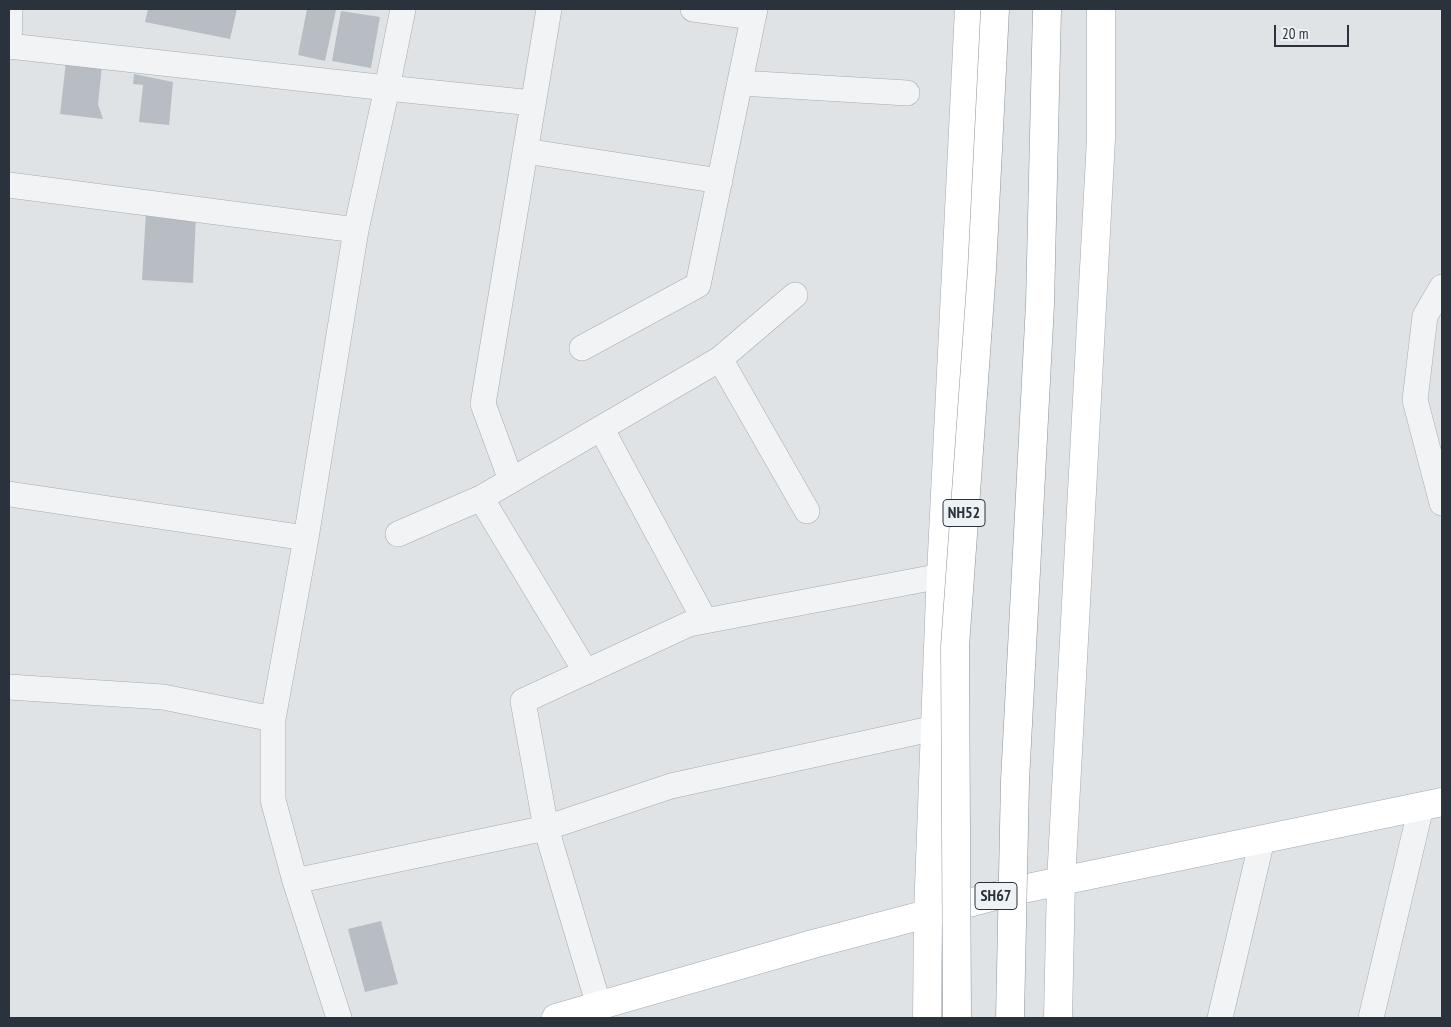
<!DOCTYPE html>
<style>
body{margin:0}
#map{position:relative;width:1451px;height:1027px;overflow:hidden;background:#dfe3e6;font-family:"PT Sans Narrow",sans-serif}
canvas{display:block}
.frame{position:absolute;inset:0;border:10px solid #2a333c;pointer-events:none}
.scale{position:absolute;left:1274px;top:25px;width:75px;height:22px;box-sizing:border-box;border:2px solid #2a333c;border-top:0;padding-left:6px;font-size:15px;line-height:18px;white-space:nowrap;color:#2a333c;-webkit-text-stroke:4px #eef2f4;paint-order:stroke}
</style>
<div id="map">
<canvas width="1451" height="1027"></canvas>
<div class="frame"></div>
<div class="scale">20 m</div>
</div>
<script>
const g = document.querySelector('canvas').getContext('2d');
g.lineJoin = 'round';
function fillPath(path, color) {
  g.fillStyle = color;
  g.fill(path, 'evenodd');
}
function toPath(rows) {
  const path = new Path2D();
  for (const r of rows) {
    path.moveTo(r[0], r[1]);
    for (let i = 2; i < r.length; i += 2) path.lineTo(r[i], r[i + 1]);
  }
  return path;
}
function trace(path, color, width, dash) {
  g.strokeStyle = color;
  g.lineWidth = width;
  g.lineCap = dash ? 'butt' : 'round';
  g.setLineDash(dash || []);
  g.stroke(path);
}
function write(font, color, halo, rows, align = 'center') {
  g.font = font + ' "PT Sans Narrow",sans-serif';
  g.lineWidth = 4;
  g.setLineDash([]);
  g.textBaseline = 'middle';
  g.strokeStyle = halo;
  g.fillStyle = color;
  for (const [text, x, y, turn = 0] of rows) {
    g.save();
    g.translate(x, y);
    g.rotate((+turn || 0) * Math.PI / 180);
    g.textAlign = isNaN(turn) ? turn : align;
    if (halo) g.strokeText(text, 0, 0);
    g.fillText(text, 0, 0);
    g.restore();
  }
}
fillPath(toPath([
 [148,9,237,9,230,39,145,22],
 [307,9,336,10,325,61,298,55],
 [341,11,380,17,371,68,332,61],
 [66,62,102,66,98,104,103,119,60,114],
 [134,74,173,82,169,125,139,122,143,85,133,84],
 [146,212,196,215,193,283,142,280],
 [381,921,398,984,365,992,348,929]
]), '#b7bdc3');
const minor = toPath([
 [403,9,387,88,533,103],
 [693,9,753,17],
 [9,46,387,88,356,230,306,538,273,719,273,800,295,881,339,1018],
 [9,47,10,9],
 [740,83,907,93],
 [525,151,720,181],
 [9,185,356,230],
 [1442,287,1425,316,1415,400,1442,503],
 [582,348,698,285,755,9],
 [720,359,807,511],
 [601,428,705,621],
 [511,480,483,404,549,9],
 [9,494,306,538],
 [481,498,586,672],
 [398,534,481,498,720,359,795,295],
 [9,687,163,697,273,719],
 [295,881,546,828,671,786,935,728],
 [599,1006,546,828,523,701,689,624,941,576],
 [1220,1018,1262,840],
 [1371,1018,1421,807]
]);
const major = toPath([
 [556,1018,813,944,1018,890,1442,802],
 [927,1018,928,914,940,595,969,9],
 [1058,1018,1061,881,1101,139,1101,9]
]);
trace(minor, '#a5abb0', 26);
trace(major, '#a0a9b1', 29);
trace(minor, '#f1f3f5', 25);
trace(major, '#fff', 28);
const highwayBridge = toPath([
 [957,1018,955,646,982,269,995,9],
 [1010,1018,1015,781,1040,304,1047,9]
]);
trace(highwayBridge, '#88939b', 29, []);
trace(highwayBridge, '#fff', 28);
for (const [x, y, w] of [
 [964,513,42],
 [996,896,42]
]) {
  const box = new Path2D();
  box.roundRect(x - w / 2, y - 13.5, w, 27, 4);
  g.fillStyle = '#eef2f4';
  g.fill(box);
  trace(box, '#2a333c', 1);
}
write('bold 16px', '#2a333c', null, [
 ["NH52",964,513],
 ["SH67",996,896]
]);
</script>
